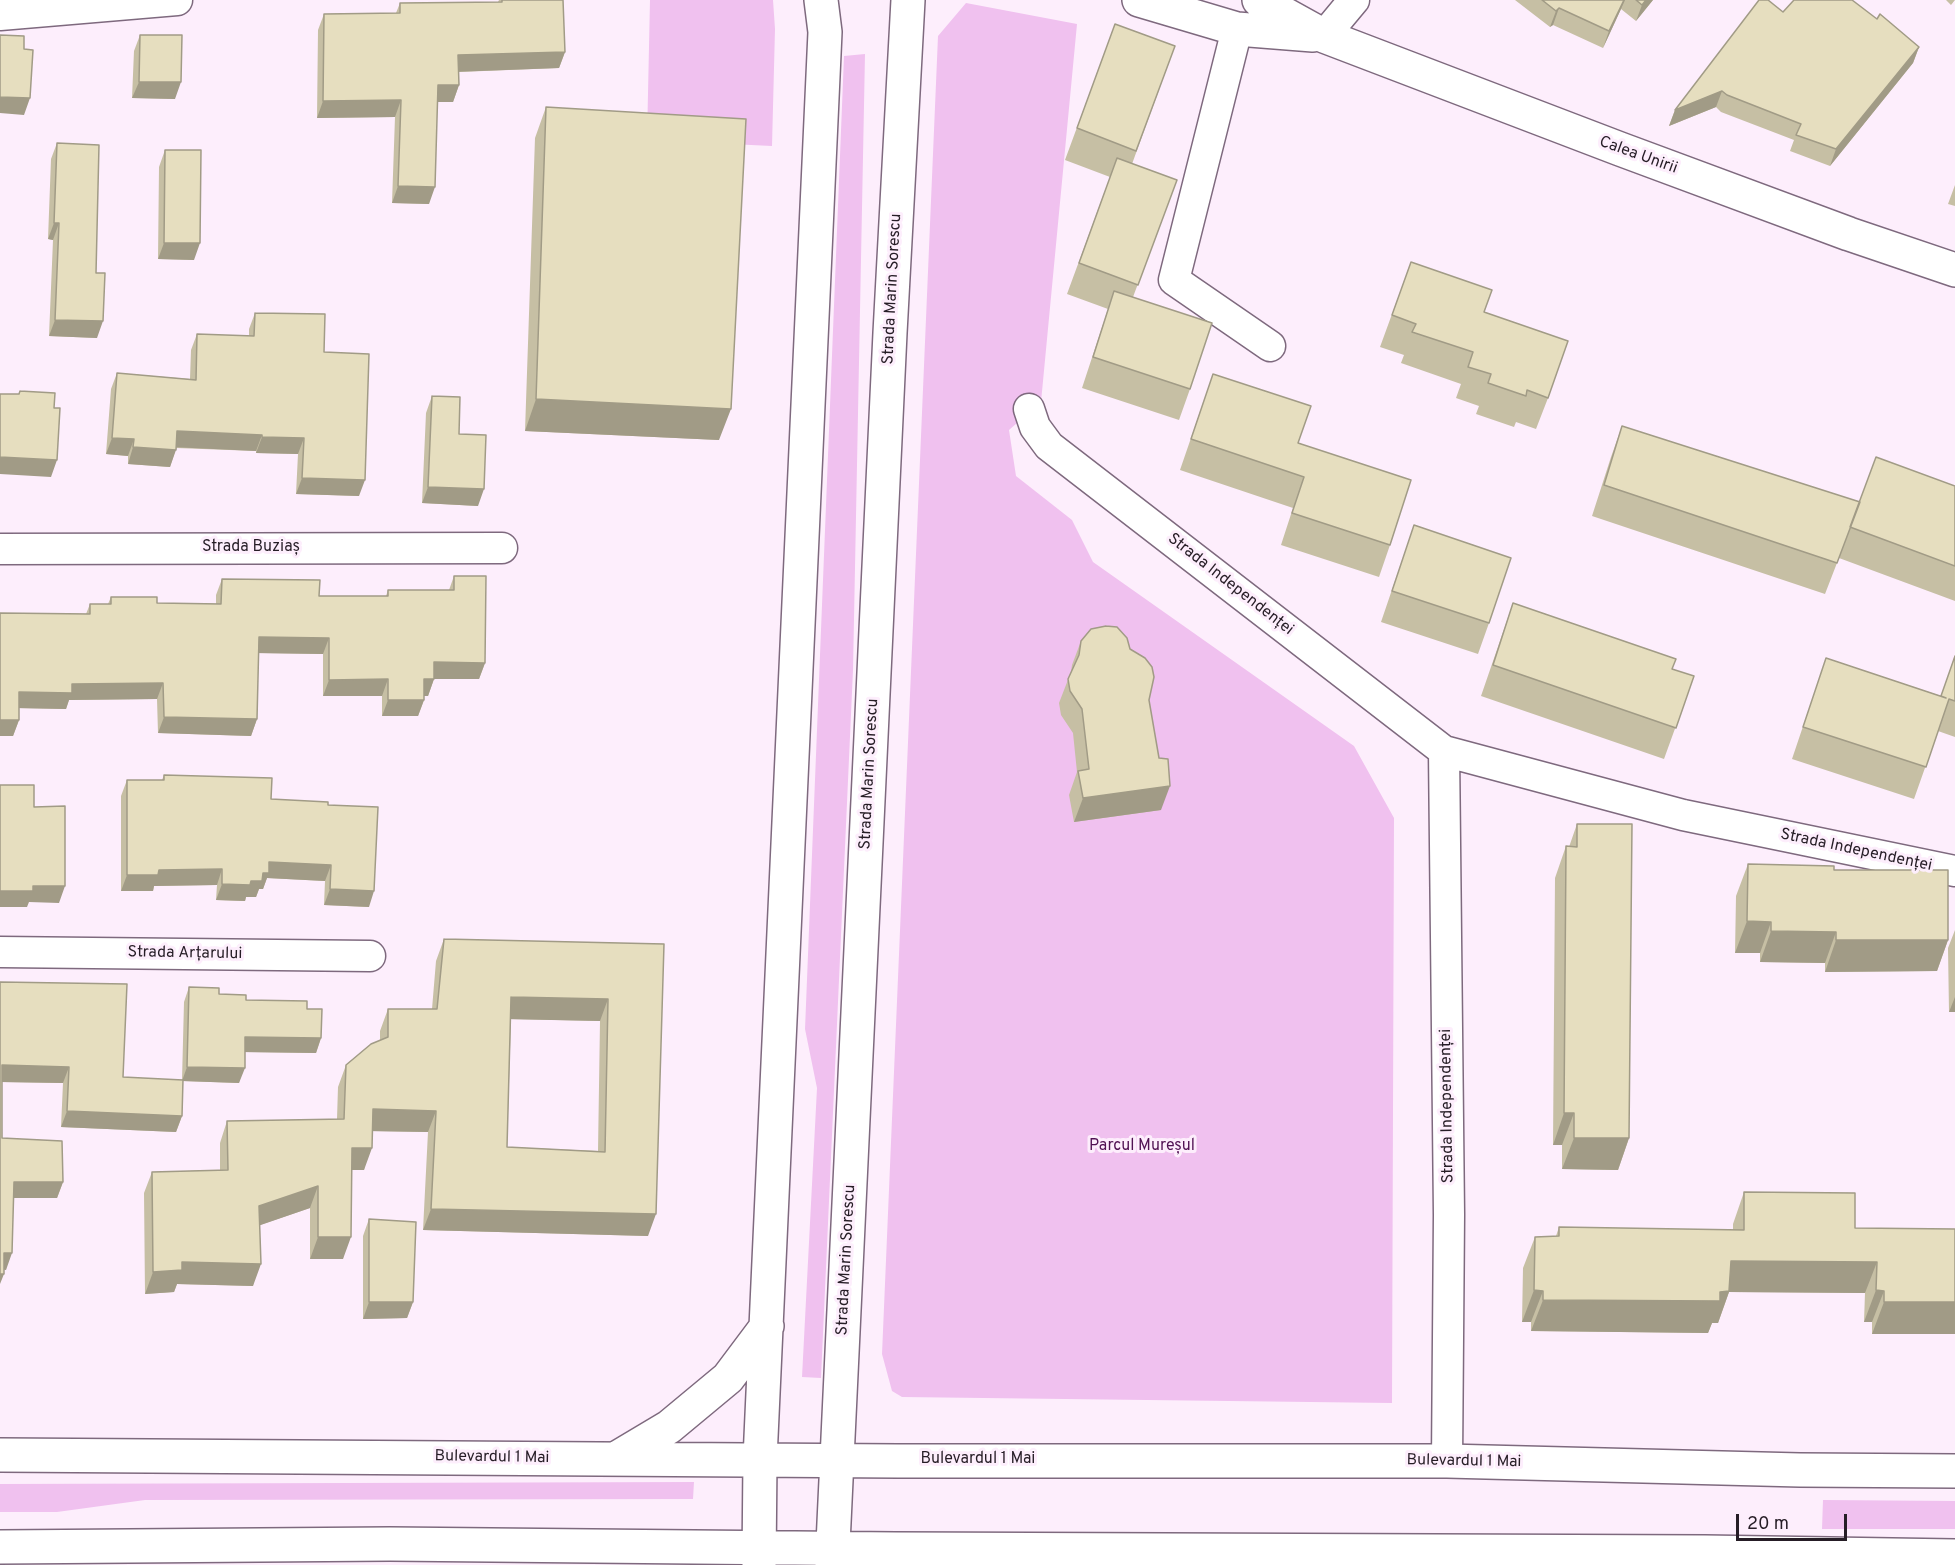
<!DOCTYPE html>
<meta charset="utf-8">
<style>
body{margin:0}
#map{position:relative;width:1955px;height:1565px;overflow:hidden;background:#fdeefc;font-family:Overpass,sans-serif}
canvas{display:block}
.scale{position:absolute;left:1736px;top:1514px;width:111px;height:27px;box-sizing:border-box;border:3px solid #261d26;border-top:0;padding-left:8px;font-size:18px;line-height:21px;white-space:nowrap;color:#261d26;-webkit-text-stroke:4px #fdeefc;paint-order:stroke}
</style>
<div id="map">
<canvas width="1955" height="1565"></canvas>
<div class="scale">20 m</div>
</div>
<script>
const g = document.querySelector('canvas').getContext('2d');
g.lineJoin = 'round';
function fillPath(path, color) {
  g.fillStyle = color;
  g.fill(path, 'evenodd');
}
function toPath(rows) {
  const path = new Path2D();
  for (const r of rows) {
    path.moveTo(r[0], r[1]);
    for (let i = 2; i < r.length; i += 2) path.lineTo(r[i], r[i + 1]);
  }
  return path;
}
function trace(path, color, width, dash) {
  g.strokeStyle = color;
  g.lineWidth = width;
  g.lineCap = dash ? 'butt' : 'round';
  g.setLineDash(dash || []);
  g.stroke(path);
}
function write(font, color, halo, rows, align = 'center') {
  g.font = font + ' Overpass,sans-serif';
  g.lineWidth = 6;
  g.setLineDash([]);
  g.textBaseline = 'middle';
  g.strokeStyle = halo;
  g.fillStyle = color;
  for (const [text, x, y, turn = 0] of rows) {
    g.save();
    g.translate(x, y);
    g.rotate((+turn || 0) * Math.PI / 180);
    g.textAlign = isNaN(turn) ? turn : align;
    if (halo) g.strokeText(text, 0, 0);
    g.fillText(text, 0, 0);
    g.restore();
  }
}
fillPath(toPath([
 [650,0,773,0,775,29,772,146,647,140],
 [966,3,1077,24,1041,402,1009,430,1016,476,1072,520,1093,562,1354,746,1394,818,1392,1403,902,1397,892,1391,882,1354,938,36],
 [865,54,853,670,821,1378,802,1377,817,1088,805,1029,844,56],
 [694,1482,693,1499,145,1500,57,1512,0,1512,0,1484],
 [1823,1500,1955,1501,1955,1529,1822,1529]
]), '#f0c1ef');
const street = toPath([
 [0,15,177,0],
 [1237,29,1174,280,1270,346],
 [1324,36,1354,0],
 [1029,409,1035,427,1049,446,1444,751,1449,1215,1447,1461],
 [0,549,502,548],
 [1444,751,1683,815,1955,871],
 [0,952,370,956]
]);
const secondary = toPath([
 [1139,0,1237,29,1313,35],
 [1259,0,1324,36,1620,149,1849,234,1955,270],
 [0,1455,898,1461,1447,1461,1800,1470,1955,1471],
 [617,1458,669,1427,728,1378,767,1326],
 [0,1547,390,1544,896,1549,1705,1552,1955,1556],
 [759,1565,760,1459,825,32,821,0],
 [832,1565,890,333,908,0]
]);
trace(street, '#7e697e', 33);
trace(secondary, '#7e697e', 36);
trace(street, '#fff', 30);
trace(secondary, '#fff', 33);
fillPath(toPath([
 [499,0,563,0,565,52,559,68,459,72,459,85,453,102,437,102,429,204,392,203,395,117,317,118,318,30,324,14,396,13,400,3,498,2],
 [1515,0,1653,0,1636,21,1621,9,1603,48,1553,25,1550,27],
 [1946,0,1955,0,1951,5],
 [1783,12,1919,47,1913,63,1830,166,1790,151,1794,140,1721,112,1716,107,1669,126,1675,110],
 [1115,24,1175,46,1132,164,1177,180,1133,297,1190,389,1179,420,1082,388,1108,309,1067,294,1110,177,1065,160],
 [140,35,175,99,132,98,134,51],
 [546,107,719,440,525,431,535,138],
 [57,143,96,273,97,338,49,336,53,240,48,239,51,159],
 [165,150,194,260,158,259,159,167],
 [1955,185,1955,206,1948,204],
 [1411,262,1484,312,1548,398,1536,429,1516,422,1514,427,1476,414,1479,406,1456,398,1461,384,1401,363,1404,355,1380,347],
 [255,313,324,352,359,496,296,494,298,454,256,453,256,451,176,448,170,467,128,464,128,456,106,454,111,389,117,373,190,379,191,350,197,334,249,336,249,329],
 [1213,374,1390,545,1379,577,1281,545,1293,508,1180,470],
 [432,396,459,434,478,506,422,503,426,413],
 [1622,426,1860,502,1955,486,1955,601,1839,558,1847,537,1825,594,1592,516,1611,457],
 [1414,525,1489,623,1478,654,1381,622],
 [454,576,485,663,479,679,434,679,428,696,424,696,424,700,418,716,382,716,382,696,323,696,323,654,258,653,257,719,251,736,158,733,157,699,69,700,66,709,19,708,19,720,13,736,0,613,86,614,90,604,108,604,111,597,157,603,216,604,216,595,222,579,319,596,386,596,388,590,449,590],
 [1513,603,1672,669,1694,676,1664,759,1481,696],
 [1081,641,1130,649,1149,700,1161,810,1074,822,1069,795,1077,772,1073,733,1061,715,1059,703,1071,672,1072,665],
 [1955,655,1955,737,1938,731,1914,799,1792,759,1826,658,1941,696],
 [164,775,271,799,328,805,369,907,324,905,325,881,267,878,263,889,259,889,256,897,246,897,245,901,216,900,217,885,154,886,153,891,121,891,121,796,127,780,162,780],
 [1577,824,1629,1138,1618,1170,1562,1169,1562,1145,1553,1145,1555,878,1566,846,1569,847],
 [1748,864,1834,870,1948,940,1937,971,1825,972,1825,963,1760,962,1760,953,1735,953,1736,896],
 [1955,930,1955,1012,1949,1012,1948,948],
 [444,939,664,944,648,1236,423,1230,428,1132,372,1131,364,1170,352,1170,343,1259,310,1259,310,1208,260,1225,253,1286,177,1284,174,1292,145,1294,144,1193,152,1172,220,1170,220,1143,227,1121,337,1119,338,1087,346,1065,380,1040,380,1031,388,1009,432,1009,436,961],
 [511,1019,600,1021,598,1151,507,1147],
 [0,982,123,1077,182,1080,184,1002,189,987,246,1000,307,1009,321,1038,316,1053,245,1052,239,1083,183,1081,182,1116,176,1132,61,1127,63,1083,2,1082,2,1138,63,1182,57,1198,13,1198,6,1270,4,1269],
 [1744,1192,1855,1228,1955,1229,1955,1334,1872,1334,1872,1322,1864,1322,1865,1293,1729,1292,1718,1323,1712,1323,1708,1333,1531,1331,1531,1322,1522,1322,1523,1268,1535,1237,1556,1236,1559,1227,1733,1230,1733,1224],
 [369,1219,413,1302,407,1318,363,1319,363,1236]
]), '#c6bfa4');
fillPath(toPath([
 [1624,0,1625,0,1621,9,1603,48,1609,31],
 [1646,0,1653,0,1636,21,1642,5],
 [1559,8,1553,25,1550,27,1556,11],
 [1919,47,1913,63,1830,166,1836,149],
 [565,52,559,68,452,72,458,55],
 [139,82,181,82,175,99,132,98],
 [438,85,459,85,453,102,432,102],
 [1722,91,1716,107,1669,126,1675,110],
 [0,97,30,98,24,115,0,113],
 [401,100,395,117,317,118,323,101],
 [398,186,435,187,429,204,392,203],
 [54,223,59,223,53,240,48,239],
 [164,243,200,243,194,260,158,259],
 [55,320,103,321,97,338,49,336],
 [536,399,731,409,719,440,525,431],
 [177,431,262,435,256,451,171,447],
 [262,437,304,438,298,454,256,453],
 [112,438,134,439,128,456,106,454],
 [133,447,176,450,170,467,128,464],
 [0,457,57,460,51,477,0,474],
 [302,478,365,480,359,496,296,494],
 [428,487,484,489,478,506,422,503],
 [259,637,329,638,323,654,253,653],
 [434,662,485,663,479,679,428,679],
 [388,679,382,696,323,696,329,680],
 [424,679,434,679,428,696,418,696],
 [163,683,157,699,69,700,66,709,13,708,19,692,72,684],
 [388,700,424,700,418,716,382,716],
 [164,717,257,719,251,736,158,733],
 [0,720,19,720,13,736,0,736],
 [1170,786,1161,810,1074,822,1083,798],
 [269,862,331,865,325,881,267,878,263,889,259,889,256,897,246,897,245,901,216,900,222,884,251,881],
 [222,869,217,885,154,886,153,891,121,891,127,875,159,870],
 [33,886,65,886,59,903,29,902,27,907,0,907,0,891],
 [330,889,374,891,369,907,324,905],
 [1747,921,1771,922,1760,953,1735,953],
 [1771,931,1836,932,1825,963,1760,962],
 [1836,940,1948,940,1937,971,1825,972],
 [511,997,608,999,600,1021,503,1019],
 [1955,997,1955,1012,1949,1012],
 [245,1037,321,1038,316,1053,240,1052],
 [2,1065,69,1067,63,1083,0,1082],
 [187,1067,245,1068,239,1083,182,1081],
 [373,1109,436,1111,428,1132,365,1131],
 [67,1111,182,1116,176,1132,61,1127],
 [1564,1113,1574,1113,1562,1145,1553,1145],
 [1574,1138,1629,1138,1618,1170,1562,1169],
 [352,1148,372,1148,364,1170,344,1170],
 [14,1182,63,1182,57,1198,8,1198],
 [318,1186,310,1208,252,1228,259,1206],
 [431,1209,656,1214,648,1236,423,1230],
 [318,1237,351,1237,343,1259,310,1259],
 [4,1253,12,1253,6,1270,0,1269],
 [1731,1261,1877,1262,1865,1293,1729,1292,1718,1323,1712,1323,1708,1333,1531,1331,1543,1300],
 [182,1262,261,1264,253,1286,177,1284,174,1292,145,1294,153,1272],
 [0,1274,4,1274,0,1284],
 [1534,1290,1543,1291,1531,1322,1522,1322],
 [1876,1290,1884,1291,1872,1322,1864,1322],
 [369,1302,413,1302,407,1318,363,1319],
 [1884,1302,1955,1302,1955,1334,1872,1334]
]), '#a19b86');
const building = toPath([
 [502,0,563,0,565,52,458,55,459,85,438,85,435,187,398,186,401,100,323,101,324,14,400,13,400,3,502,2,502,0],
 [1542,0,1624,0,1609,31,1559,8,1556,11,1542,0],
 [1636,0,1646,0,1642,5,1636,0],
 [1759,0,1768,0,1783,12,1794,0,1852,0,1877,19,1880,14,1919,47,1836,149,1796,135,1801,124,1727,95,1722,91,1675,110,1759,0],
 [1115,24,1175,46,1136,151,1077,128,1115,24],
 [0,35,24,36,24,49,33,50,30,98,0,97,0,35],
 [140,35,182,35,181,82,139,82,140,35],
 [546,107,746,119,731,409,536,399,546,107],
 [57,143,99,145,96,273,105,273,103,321,55,320,59,223,54,223,57,143],
 [165,150,201,150,200,243,164,243,165,150],
 [1117,158,1177,180,1138,285,1079,263,1117,158],
 [1411,262,1492,290,1484,312,1568,341,1548,398,1527,390,1526,396,1488,383,1491,374,1468,367,1473,352,1412,332,1416,324,1392,315,1411,262],
 [1114,291,1212,323,1190,389,1093,357,1114,291],
 [255,313,325,314,324,352,369,354,365,480,302,478,304,438,262,437,262,435,177,431,176,450,133,447,134,439,112,438,117,373,196,380,197,334,254,336,255,313],
 [1213,374,1311,406,1298,443,1411,480,1390,545,1292,513,1304,477,1191,439,1213,374],
 [20,391,55,393,54,408,60,408,57,460,0,457,0,394,19,394,20,391],
 [432,396,460,397,459,434,486,435,484,489,428,487,432,396],
 [1622,426,1860,502,1837,563,1604,485,1622,426],
 [1876,457,1955,486,1955,566,1850,527,1876,457],
 [1414,525,1511,558,1489,623,1392,591,1414,525],
 [454,576,486,576,485,663,434,662,434,679,424,679,424,700,388,700,388,679,329,680,329,638,259,637,257,719,164,717,163,683,72,684,72,693,19,692,19,720,0,720,0,613,90,614,90,604,111,604,111,597,157,597,157,603,221,604,222,579,320,580,319,596,388,596,388,590,454,590,454,576],
 [1513,603,1676,659,1672,669,1694,676,1676,728,1493,665,1513,603],
 [1106,626,1117,627,1127,638,1130,649,1145,658,1152,667,1154,677,1149,700,1159,758,1168,759,1170,786,1083,798,1078,771,1089,769,1082,709,1070,691,1068,679,1079,655,1081,641,1091,629,1106,626],
 [1955,656,1955,701,1949,699,1926,767,1803,727,1826,658,1946,698,1941,696,1955,656],
 [164,775,272,778,271,799,328,802,328,805,378,807,374,891,330,889,331,865,269,862,269,873,263,873,262,881,251,881,250,885,222,884,222,869,159,870,158,875,127,875,127,780,164,780,164,775],
 [0,785,34,785,34,807,65,806,65,886,33,886,33,891,0,891,0,785],
 [1577,824,1632,824,1629,1138,1574,1138,1574,1113,1564,1113,1566,846,1577,847,1577,824],
 [1748,864,1834,866,1834,870,1948,870,1948,940,1836,940,1836,932,1771,931,1771,922,1747,921,1748,864],
 [444,939,664,944,656,1214,431,1209,436,1111,373,1109,372,1148,352,1148,351,1237,318,1237,318,1186,259,1206,261,1264,182,1262,182,1270,153,1272,152,1172,228,1170,227,1121,344,1119,346,1065,371,1044,388,1037,388,1009,437,1009,444,939],
 [511,997,608,999,605,1152,507,1147,511,997],
 [0,982,127,984,123,1077,183,1080,182,1116,67,1111,69,1067,2,1065,2,1138,62,1141,63,1182,14,1182,12,1253,4,1253,4,1274,0,1274,0,982],
 [189,987,219,988,219,994,246,995,246,1000,307,1001,307,1009,322,1009,321,1038,245,1037,245,1068,187,1067,189,987],
 [1744,1192,1855,1193,1855,1228,1955,1229,1955,1302,1884,1302,1884,1291,1876,1290,1877,1262,1731,1261,1729,1291,1720,1292,1720,1301,1543,1300,1543,1291,1534,1290,1535,1237,1559,1236,1559,1227,1744,1230,1744,1192],
 [369,1219,416,1222,413,1302,369,1302,369,1219]
]);
fillPath(building, '#e6debf');
trace(building, '#a19b86', 1.5);
write('16px', '#261d26', '#fdeefc', [
 ["Calea Unirii",1638,156,20],
 ["Strada Marin Sorescu",893,289,-87],
 ["Strada Buziaș",251,548],
 ["Strada Independenței",1230,585,38],
 ["Strada Marin Sorescu",870,774,-87],
 ["Strada Independenței",1856,851,12],
 ["Strada Arțarului",185,954,1],
 ["Strada Independenței",1448,1106,-91],
 ["Strada Marin Sorescu",847,1260,-87],
 ["Bulevardul 1 Mai",492,1458,1],
 ["Bulevardul 1 Mai",978,1460],
 ["Bulevardul 1 Mai",1464,1462,1]
]);
write('16px', '#511253', '#fdeefc', [
 ["Parcul Mureșul",1142,1147]
]);
</script>
